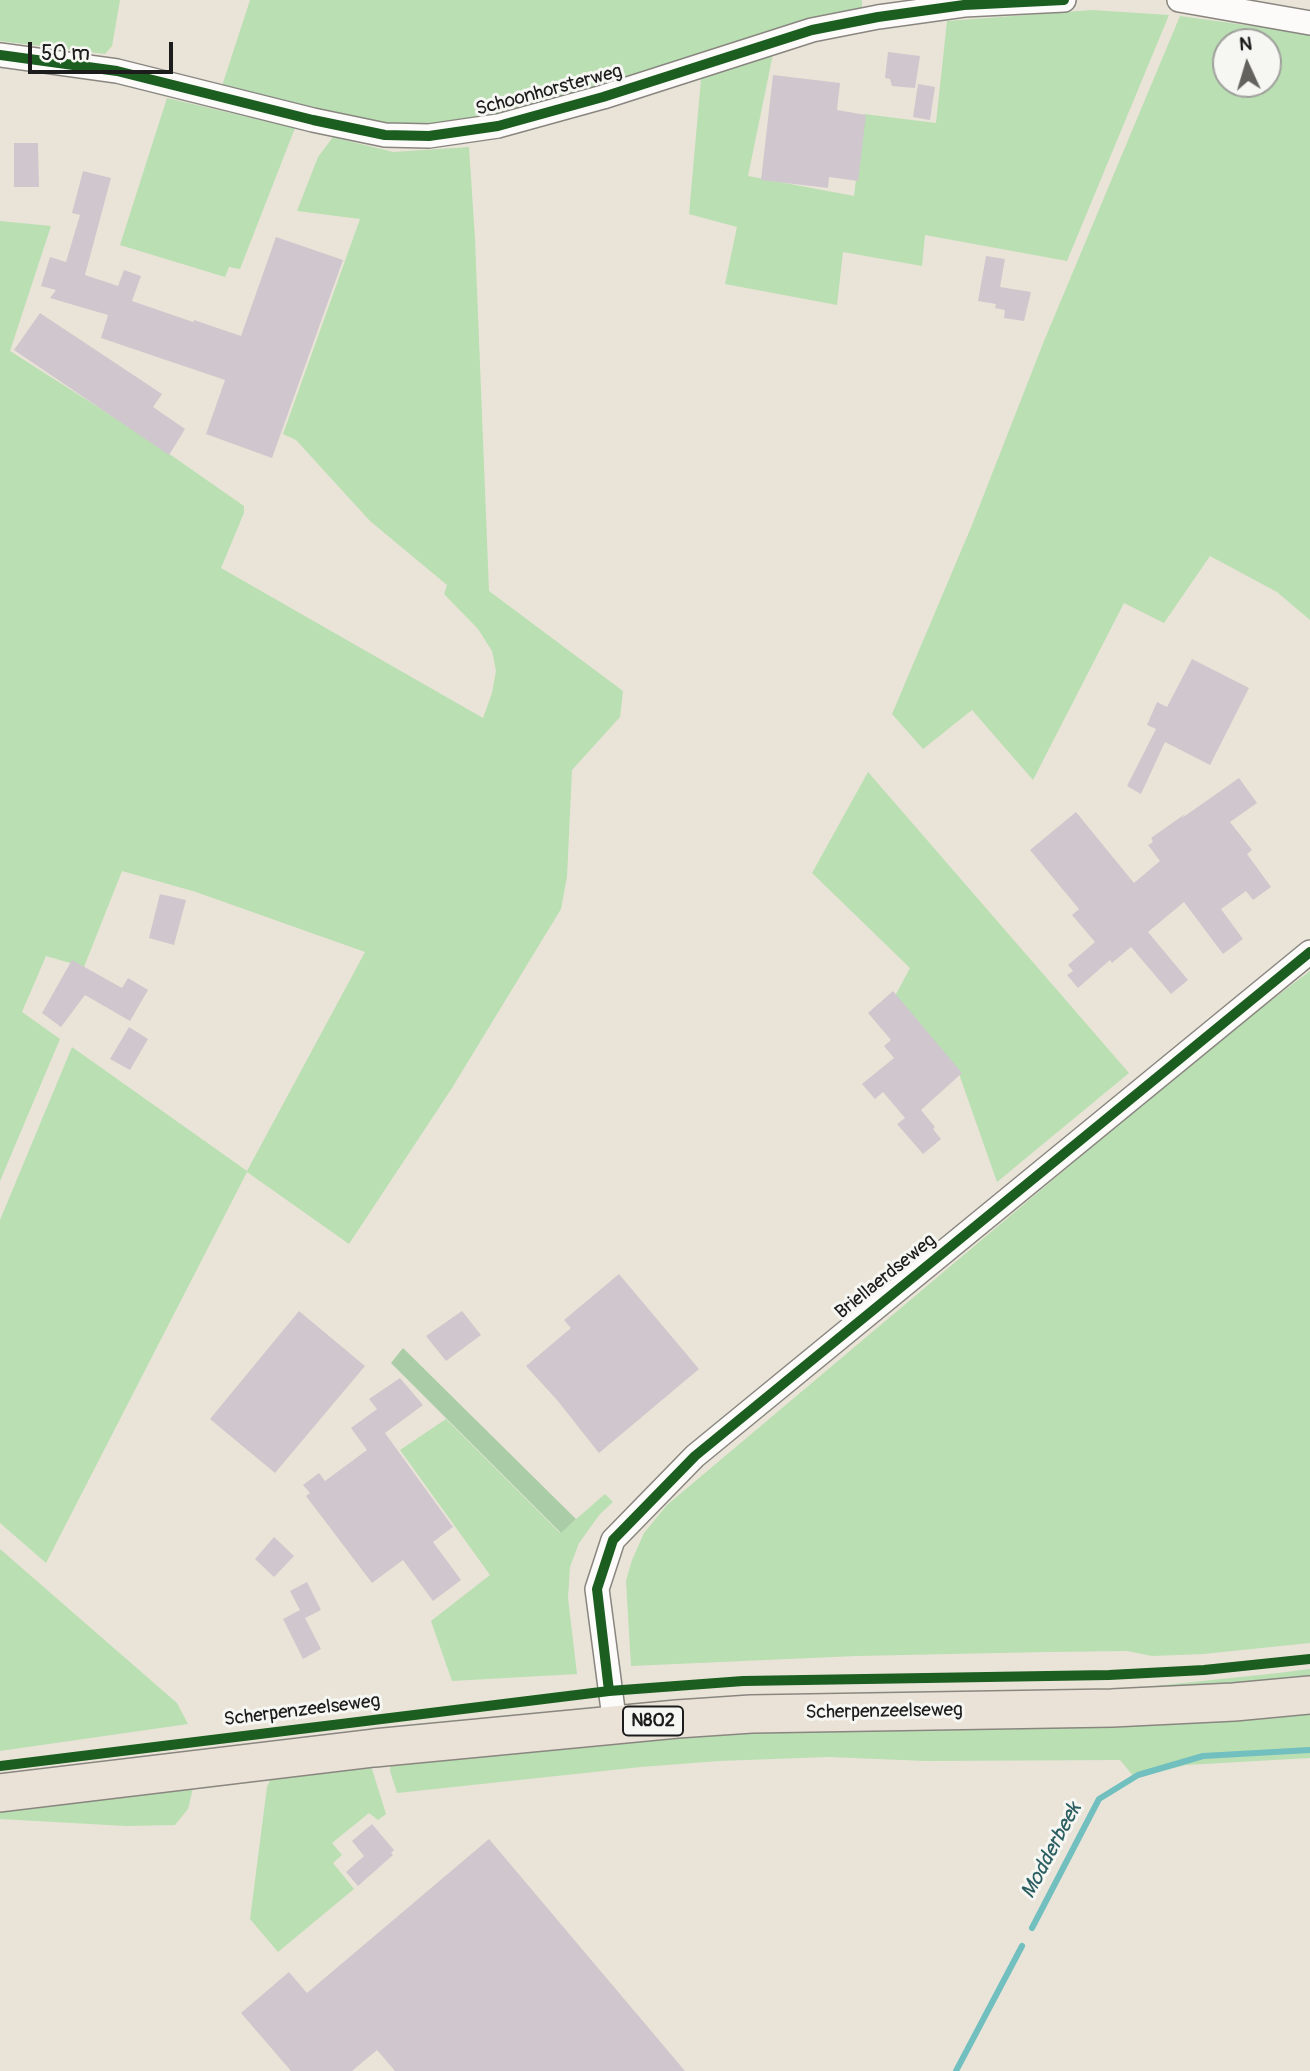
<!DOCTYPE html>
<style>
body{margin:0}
#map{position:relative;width:1310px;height:2071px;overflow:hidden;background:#e9e4d7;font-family:Pangolin,sans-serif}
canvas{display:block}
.north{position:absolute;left:1212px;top:28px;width:70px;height:70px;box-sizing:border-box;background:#f6f6f2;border:2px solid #9f9f9c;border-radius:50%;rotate:356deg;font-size:19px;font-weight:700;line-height:28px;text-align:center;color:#1c1c1c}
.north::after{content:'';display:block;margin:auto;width:24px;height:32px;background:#64625d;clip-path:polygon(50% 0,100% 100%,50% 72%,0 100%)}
.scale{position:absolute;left:28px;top:42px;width:145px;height:32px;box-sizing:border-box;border:4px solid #1c1c1c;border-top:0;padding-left:9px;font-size:21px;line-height:24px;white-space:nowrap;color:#1c1c1c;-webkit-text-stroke:5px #f6f6f2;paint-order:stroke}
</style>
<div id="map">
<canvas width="1310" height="2071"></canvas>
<div class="north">N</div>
<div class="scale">50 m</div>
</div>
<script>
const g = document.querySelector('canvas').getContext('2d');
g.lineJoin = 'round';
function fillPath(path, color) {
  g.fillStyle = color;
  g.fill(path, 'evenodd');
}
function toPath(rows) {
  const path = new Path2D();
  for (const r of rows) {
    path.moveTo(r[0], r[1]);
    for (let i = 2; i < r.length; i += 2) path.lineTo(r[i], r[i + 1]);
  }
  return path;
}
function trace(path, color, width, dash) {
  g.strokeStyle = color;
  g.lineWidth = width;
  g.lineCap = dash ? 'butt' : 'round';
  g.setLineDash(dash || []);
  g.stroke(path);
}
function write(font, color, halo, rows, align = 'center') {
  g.font = font + ' Pangolin,sans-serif';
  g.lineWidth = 6;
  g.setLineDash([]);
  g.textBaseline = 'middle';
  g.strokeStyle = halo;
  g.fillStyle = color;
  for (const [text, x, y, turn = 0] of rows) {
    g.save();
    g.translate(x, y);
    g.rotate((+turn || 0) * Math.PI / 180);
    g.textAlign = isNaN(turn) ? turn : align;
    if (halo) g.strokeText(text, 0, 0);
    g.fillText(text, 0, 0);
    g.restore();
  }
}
fillPath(toPath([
 [0,0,120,0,112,46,105,54,0,41],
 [250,0,862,0,862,12,542,110,407,131,221,89],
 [1092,10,1169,15,1067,261,925,235,922,266,843,252,837,305,725,284,737,227,689,214,701,79,773,54,748,176,854,196,864,114,936,123,947,21],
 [1180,16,1310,34,1310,620,1277,592,1210,556,1164,623,1124,603,1033,780,972,710,923,749,892,714,972,525,1044,341],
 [1226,42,1268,42,1268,84,1226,84],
 [167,98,295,128,240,269,229,267,225,277,120,245],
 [333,137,393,152,469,147,475,239,489,591,623,691,620,717,572,770,567,877,561,909,452,1088,349,1244,247,1172,46,1563,0,1523,0,1220,72,1047,247,1171,365,952,196,892,122,871,84,967,46,956,22,1012,60,1039,0,1181,0,221,51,226,10,351,145,437,244,506,244,513,221,568,483,718,492,693,496,671,492,651,478,629,444,594,447,585,370,521,296,440,283,434,360,219,297,211,318,157],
 [868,772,1129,1073,997,1182,959,1074,894,998,910,968,812,873],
 [1310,971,1310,1643,1203,1654,1152,1656,1127,1651,1047,1652,856,1656,631,1666,626,1581,632,1560,644,1533,667,1505,1080,1157,1261,1008],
 [446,1419,560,1533,605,1494,613,1502,600,1514,579,1543,570,1567,568,1598,577,1674,452,1681,431,1621,490,1575,400,1450],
 [0,1549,177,1703,188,1724,0,1751],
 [1310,1669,1310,1683,1107,1691,1278,1673],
 [1310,1706,1310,1758,1186,1765,1135,1778,1120,1760,926,1761,829,1757,719,1761,641,1767,397,1793,390,1771,391,1762,555,1741],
 [363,1762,372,1769,386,1814,378,1820,369,1813,332,1843,342,1855,333,1863,354,1889,278,1952,250,1919,267,1787,274,1772],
 [193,1788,188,1809,175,1825,126,1826,0,1819,0,1810]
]), '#badfb3');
fillPath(toPath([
 [403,1348,576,1519,561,1533,391,1363]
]), '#aacda7');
trace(toPath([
 [1032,1928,1099,1799,1138,1775,1203,1756,1310,1750],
 [956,2071,1022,1946]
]), '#71bfbf', 6);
fillPath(toPath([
 [888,52,920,56,915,88,892,86,890,79,885,78],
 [773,75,840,83,837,110,866,115,858,181,829,177,828,188,761,180],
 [918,84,935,87,930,120,913,117],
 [14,143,38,143,39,187,14,187],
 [83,171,111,178,85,275,118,286,124,270,141,276,132,301,193,322,194,320,241,336,276,237,343,260,272,458,206,434,225,380,101,338,108,315,50,298,56,290,41,286,50,257,66,262,80,215,72,213],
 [986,256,1005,259,1000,287,1031,292,1024,321,1004,318,1005,310,995,308,996,304,978,301],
 [40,313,162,394,153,407,185,429,169,455,14,350],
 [1192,659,1249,688,1210,765,1165,742,1141,794,1127,786,1156,729,1147,725,1157,702,1167,707],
 [1239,778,1257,803,1230,822,1252,850,1247,854,1271,887,1253,900,1246,891,1221,909,1243,939,1223,954,1184,902,1148,932,1188,980,1171,994,1131,947,1112,963,1110,960,1078,988,1067,975,1073,971,1068,965,1095,942,1072,915,1079,909,1030,850,1076,812,1134,883,1160,861,1148,845,1153,842,1151,838,1185,814,1182,818],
 [160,894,186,900,174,945,149,938],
 [72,960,122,988,128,978,148,990,130,1021,85,995,61,1027,42,1013],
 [893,991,962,1073,921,1110,935,1127,933,1129,941,1139,923,1154,897,1124,905,1118,883,1092,875,1099,862,1084,894,1058,884,1046,891,1040,868,1013],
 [129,1027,148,1039,130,1070,110,1059],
 [619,1274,699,1369,599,1453,557,1400,526,1366,571,1328,564,1320],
 [299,1311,365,1366,275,1473,210,1419],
 [462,1311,481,1335,446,1361,426,1336],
 [400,1378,423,1405,385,1433,453,1527,433,1542,461,1580,433,1601,403,1560,372,1583,306,1496,310,1493,303,1485,319,1473,325,1481,367,1450,351,1428,377,1409,369,1399],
 [274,1537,294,1556,274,1577,255,1559],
 [307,1582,321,1610,305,1618,321,1649,303,1659,283,1619,300,1610,290,1591],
 [372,1824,394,1850,391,1853,393,1855,358,1886,346,1872,364,1856,352,1841],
 [489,1839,685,2071,395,2071,377,2050,352,2071,291,2071,241,2013,289,1972,307,1993]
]), '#d0c6ce');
const minor = toPath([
 [1179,0,1310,23],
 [0,55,117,71,313,120,385,135,429,136,498,126,603,97,812,30,878,17,964,5,1064,0],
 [615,1725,597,1589,613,1540,695,1456,1310,952]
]);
const primary = toPath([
 [0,1793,374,1748,677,1719,751,1714,1112,1708,1234,1702,1310,1695]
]);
trace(minor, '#898680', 26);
trace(primary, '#898680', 40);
trace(minor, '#fcfbf9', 23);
trace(primary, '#ebe2d7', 37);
trace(toPath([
 [0,55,117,71,313,120,385,135,429,136,498,126,603,97,812,30,878,17,964,5,1064,0],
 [609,1691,597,1589,613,1540,695,1456,1310,952],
 [0,1766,609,1691,743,1681,1109,1675,1204,1670,1310,1659]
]), '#1b5e20', 10);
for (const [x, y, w] of [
 [653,1721,60]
]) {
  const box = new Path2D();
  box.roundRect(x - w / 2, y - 14.5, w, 29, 5);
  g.fillStyle = '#f6f6f2';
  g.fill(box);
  trace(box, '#1c1c1c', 2);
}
write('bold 18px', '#1c1c1c', null, [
 ["N802",653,1721]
]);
write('19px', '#1c1c1c', '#f6f6f2', [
 ["Schoonhorsterweg",549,91,-15],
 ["Briellaerdseweg",886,1277,-39],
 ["Scherpenzeelseweg",302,1711,-7],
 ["Scherpenzeelseweg",884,1712,-1]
]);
write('italic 21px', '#2b5e61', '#f6f6f2', [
 ["Modderbeek",1052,1851,-62]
]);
</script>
